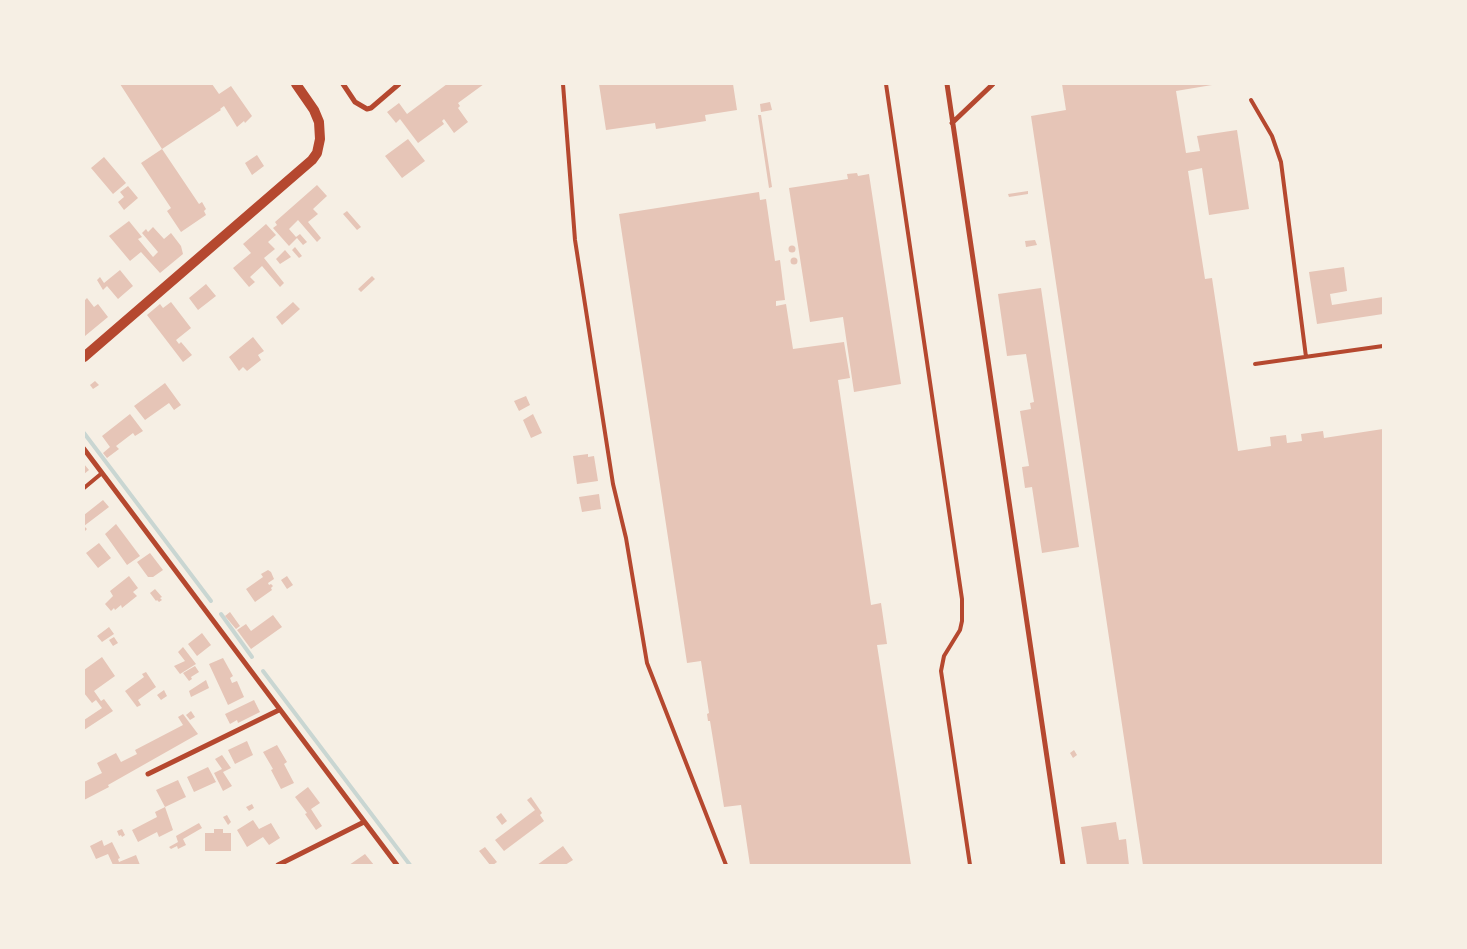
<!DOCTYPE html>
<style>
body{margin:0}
#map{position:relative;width:1467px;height:949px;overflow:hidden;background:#f6efe4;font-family:"Sofia Sans Condensed",sans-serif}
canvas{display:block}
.frame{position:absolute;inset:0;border:85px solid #f6efe4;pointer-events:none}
</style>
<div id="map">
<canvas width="1467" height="949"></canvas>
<div class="frame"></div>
</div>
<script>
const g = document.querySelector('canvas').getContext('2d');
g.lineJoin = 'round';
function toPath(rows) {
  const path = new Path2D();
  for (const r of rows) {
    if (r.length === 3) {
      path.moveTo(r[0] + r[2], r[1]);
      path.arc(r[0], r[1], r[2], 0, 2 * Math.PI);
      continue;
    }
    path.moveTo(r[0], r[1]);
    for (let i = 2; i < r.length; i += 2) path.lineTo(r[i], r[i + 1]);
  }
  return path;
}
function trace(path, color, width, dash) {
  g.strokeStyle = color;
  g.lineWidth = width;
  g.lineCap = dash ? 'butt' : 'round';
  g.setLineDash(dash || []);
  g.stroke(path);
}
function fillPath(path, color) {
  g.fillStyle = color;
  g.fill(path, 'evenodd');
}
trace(toPath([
 [84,433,211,601],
 [221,614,252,657],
 [263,671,410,865]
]), '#c9d6d2', 4);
fillPath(toPath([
 [120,84,212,84,219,94,231,86,252,116,245,123,244,121,237,127,224,106,220,109,221,110,162,149,199,204,202,202,206,209,204,211,206,215,181,232,167,211,171,208,141,163,162,149],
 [447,84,484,84,458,103,460,106,458,108,468,122,454,133,444,119,442,121,444,124,418,143,400,119,396,123,387,112,399,103,407,114],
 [599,84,733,84,737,110,705,115,706,121,656,129,655,123,606,130],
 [1062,84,1218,84,1176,91,1186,153,1200,151,1197,136,1237,130,1249,209,1209,215,1202,168,1188,171,1205,279,1212,278,1238,451,1271,446,1270,437,1286,435,1287,443,1302,441,1301,434,1323,431,1324,438,1383,429,1383,865,1143,865,1031,116,1066,110],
 [770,102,772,110,761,112,760,104],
 [758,115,761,115,772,187,769,188],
 [408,139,425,161,402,178,385,156],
 [257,155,264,166,252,175,245,163],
 [104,157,126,183,113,194,91,168],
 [857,173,858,176,869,174,901,384,854,392,843,317,810,322,789,188,848,179,847,174],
 [317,185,327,196,313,209,318,214,308,222,321,238,317,242,298,220,289,229,296,237,300,234,307,242,303,245,297,238,289,246,273,228,277,225,275,222],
 [128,186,138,198,124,210,118,202,124,197,120,192],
 [1028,191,1028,194,1009,197,1008,194],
 [759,192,760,200,766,199,775,261,780,260,785,300,776,301,776,306,786,304,793,349,844,342,850,378,838,380,871,605,881,603,887,644,877,645,911,865,750,865,741,805,724,807,710,721,708,721,707,714,709,713,701,661,687,663,619,214],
 [347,211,361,227,357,230,343,214],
 [129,221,142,237,138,239,153,257,158,252,142,233,146,229,148,232,153,227,164,239,171,233,181,246,183,254,160,273,141,252,130,261,109,236],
 [266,224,276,235,268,242,275,249,264,258,284,283,280,287,262,266,250,277,255,282,249,287,233,268,251,253,243,244],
 [1035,240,1037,245,1026,247,1025,241],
 [792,249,3.5],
 [295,247,302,256,299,258,292,250],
 [285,250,291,257,280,264,276,259],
 [794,261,3.5],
 [1344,267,1347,291,1330,294,1332,305,1383,297,1383,314,1317,324,1309,272],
 [120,270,133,286,118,299,107,286,103,290,97,280,100,277,104,283],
 [372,276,375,279,361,292,358,289],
 [206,284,216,296,198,310,189,298],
 [1041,288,1079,547,1042,553,1032,487,1025,488,1022,467,1029,466,1020,411,1031,409,1030,403,1034,402,1026,354,1007,356,998,294],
 [87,298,94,307,98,304,108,317,85,336,84,334,84,301],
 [171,302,191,328,176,340,179,344,181,342,192,355,183,362,147,315,160,304,163,308],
 [293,302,300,309,282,325,276,317],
 [253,337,264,351,258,355,261,360,247,371,243,367,239,371,229,357],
 [95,381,99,385,93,389,90,385],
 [165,383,181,405,174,410,169,403,145,420,134,406],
 [526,396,530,405,519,411,514,401],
 [130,414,143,431,135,436,133,433,116,446,119,449,107,458,103,453,110,447,102,436],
 [533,414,542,433,531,438,523,420],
 [588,454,588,457,594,456,598,481,577,484,573,456],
 [84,464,89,470,84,474],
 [599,494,601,509,582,512,579,497],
 [103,500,109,507,84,526,87,529,84,532,84,515],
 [116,524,140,556,127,565,105,534],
 [99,543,111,558,98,568,86,553],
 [150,553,163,570,153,577,148,577,137,562],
 [268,570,271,572,274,579,268,583,269,585,271,584,273,586,271,588,272,590,255,602,246,589,263,577,261,574],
 [129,576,138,588,133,592,137,596,122,608,121,605,115,610,114,608,111,611,105,604,113,596,110,591],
 [287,576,293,585,287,589,281,580],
 [155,589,162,597,160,598,162,600,159,602,157,600,156,601,150,593],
 [230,612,240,626,236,629,225,616],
 [273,615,282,627,251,649,237,630,246,624,251,631],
 [109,627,114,634,102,642,97,636],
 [202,633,211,645,197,656,188,644],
 [114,637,118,643,113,646,109,640],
 [183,647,196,664,180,674,174,666,185,661,178,652],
 [102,657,115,676,94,691,101,701,104,699,113,711,84,730,84,720,102,708,96,700,92,703,84,693,84,670],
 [223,658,233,676,230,678,232,683,237,681,244,697,228,705,209,664],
 [195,666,199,672,191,677,192,679,189,681,183,673],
 [146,672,156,687,138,700,141,705,137,707,125,691,144,677,142,674],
 [206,680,209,688,191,697,189,691],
 [164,690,167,696,161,700,157,695],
 [254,700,260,712,238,723,237,720,230,724,225,714],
 [191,711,195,717,190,720,186,715],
 [183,714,198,734,108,785,109,787,84,800,84,782,102,773,97,763,116,753,121,762,137,754,135,750,183,725,178,717],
 [247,741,253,755,235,764,228,750],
 [277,745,287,762,284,764,294,783,281,789,271,770,273,769,263,752],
 [1074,750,1077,755,1073,758,1070,753],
 [222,755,231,768,223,772,232,786,223,791,214,773,222,769,215,759],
 [208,767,216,782,194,792,187,777],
 [178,780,186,797,165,807,156,790],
 [308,787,320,803,311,809,322,826,316,830,305,814,307,813,295,797],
 [531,797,542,813,540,815,544,821,504,851,495,840,535,810,527,800],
 [252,804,254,808,249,811,246,807],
 [165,807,173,830,159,837,157,832,138,842,132,830,157,817,155,812],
 [501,813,507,821,502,825,496,817],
 [227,815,231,822,228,825,223,817],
 [253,820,259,829,271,823,280,838,269,845,263,837,247,847,237,830],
 [1116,822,1119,840,1126,839,1129,865,1087,865,1081,827],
 [199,823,202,828,183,839,186,845,178,849,177,846,171,849,169,847,178,842,176,836],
 [122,829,125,835,122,837,121,835,119,836,117,831],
 [214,829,223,829,223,833,231,833,231,851,205,851,205,833,214,833],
 [102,840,104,846,112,842,120,858,118,859,119,862,136,855,140,865,113,865,108,854,96,859,90,846],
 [563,846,573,860,565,865,537,865],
 [485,847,497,862,493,865,490,865,479,851],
 [365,854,374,865,349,865,352,863]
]), '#e6c5b7');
trace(toPath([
 [563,84,575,240,613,484,626,538,647,663,726,865],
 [886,84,962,599,962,621,960,630,944,656,941,671,970,865],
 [1251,100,1272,136,1281,162,1306,357],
 [1255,364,1383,346],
 [84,488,102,473]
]), '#b5482f', 4);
trace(toPath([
 [343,84,355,102,367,109,371,108,399,84],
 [947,84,1063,865],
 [952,123,993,84],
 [84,449,397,865],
 [148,774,279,710],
 [278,865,364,822]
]), '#b5482f', 5);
trace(toPath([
 [84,357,312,160,317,153,320,139,319,122,314,110,296,84]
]), '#b5482f', 10);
</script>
